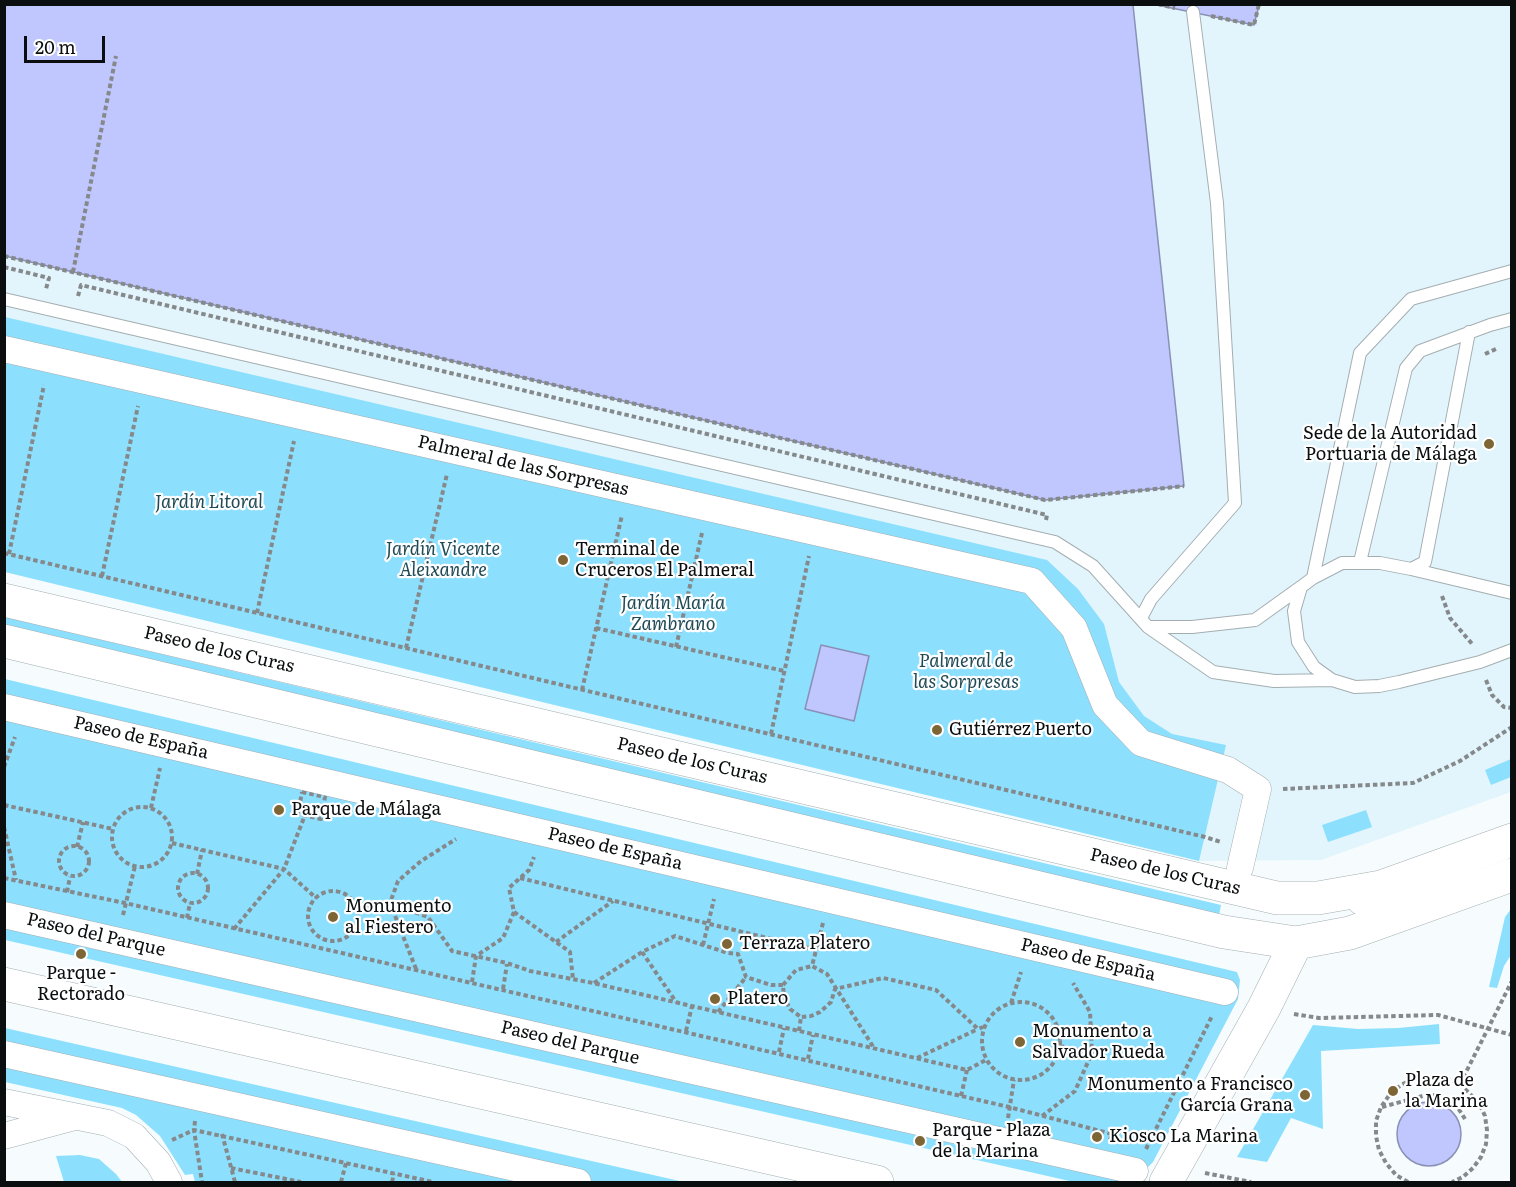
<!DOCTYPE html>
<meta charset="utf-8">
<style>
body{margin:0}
#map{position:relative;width:1516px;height:1187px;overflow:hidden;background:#f6fcfe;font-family:Literata,serif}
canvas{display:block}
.frame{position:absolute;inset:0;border:6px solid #0b0e0f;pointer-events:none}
.scale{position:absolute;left:24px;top:36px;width:81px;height:27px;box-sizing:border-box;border:3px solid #0b0e0f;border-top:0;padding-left:8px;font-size:18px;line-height:21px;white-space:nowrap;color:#0b0e0f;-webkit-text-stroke:4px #fff;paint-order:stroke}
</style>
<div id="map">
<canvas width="1516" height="1187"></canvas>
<div class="frame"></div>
<div class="scale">20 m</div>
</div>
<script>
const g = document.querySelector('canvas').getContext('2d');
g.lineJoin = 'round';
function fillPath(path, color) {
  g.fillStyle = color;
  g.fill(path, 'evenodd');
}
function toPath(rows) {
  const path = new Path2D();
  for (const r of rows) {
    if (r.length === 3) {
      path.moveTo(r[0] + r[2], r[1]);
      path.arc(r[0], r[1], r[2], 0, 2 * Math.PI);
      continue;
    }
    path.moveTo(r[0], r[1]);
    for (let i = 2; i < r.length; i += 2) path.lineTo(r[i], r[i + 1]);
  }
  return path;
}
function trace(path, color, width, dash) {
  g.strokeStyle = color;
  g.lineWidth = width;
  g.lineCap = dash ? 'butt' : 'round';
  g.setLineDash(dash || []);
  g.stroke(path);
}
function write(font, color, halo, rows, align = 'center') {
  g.font = font + ' Literata,serif';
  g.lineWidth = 4.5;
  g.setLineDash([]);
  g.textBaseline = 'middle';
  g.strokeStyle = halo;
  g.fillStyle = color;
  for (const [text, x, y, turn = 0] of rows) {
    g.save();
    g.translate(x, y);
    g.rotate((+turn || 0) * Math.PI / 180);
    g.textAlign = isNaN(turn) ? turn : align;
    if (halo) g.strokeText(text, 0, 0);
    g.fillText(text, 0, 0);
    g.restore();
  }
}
fillPath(toPath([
 [1133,5,1157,5,1255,25,1259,5,1511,5,1511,792,1321,860,1199,861,5,572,5,256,1045,500,1183,486]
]), '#e2f5fc');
fillPath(toPath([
 [5,317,1047,560,1078,589,1104,624,1119,682,1144,716,1172,734,1226,745,1199,861,5,572],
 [5,617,1221,905,1219,915,5,627],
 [5,679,1237,972,1240,980,1238,999,1153,1162,1140,1175,1120,1182,1074,1182,5,940],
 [1511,759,1511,777,1491,785,1485,770],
 [1366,810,1372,827,1328,842,1322,825],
 [1511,909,1511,955,1504,966,1497,988,1489,987,1505,917],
 [1439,1024,1440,1044,1321,1051,1323,1129,1291,1118,1267,1162,1237,1157,1313,1025,1358,1029,1398,1028],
 [5,1028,684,1182,195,1182,193,1174,185,1175,160,1136,136,1115,122,1108,5,1082],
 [80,1155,99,1159,116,1174,122,1182,64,1182,56,1156]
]), '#8ce0fe');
const water = toPath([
 [5,4,1133,5,1184,486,1045,500,5,256,5,4],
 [1157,5,1259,5,1254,25,1157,5],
 [821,645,869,656,854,721,805,709,821,645],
 [1429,1134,32]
]);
fillPath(water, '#bfc7fe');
trace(water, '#8990b6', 1.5);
const lane = toPath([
 [4,299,1055,542,1093,566,1148,627,1213,672,1274,681,1332,680],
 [1469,332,1425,562,1411,569,1380,563,1342,563,1313,578,1301,587,1294,611,1298,642,1314,667,1332,680,1355,687,1379,686,1399,682,1480,662,1512,650],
 [1360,562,1406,368,1420,351,1490,325,1512,319],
 [1411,569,1512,593],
 [1313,578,1360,353,1411,299,1512,271],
 [1141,618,1151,599,1235,503,1217,203,1193,12],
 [1148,627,1192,627,1255,620,1301,587]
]);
const street = toPath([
 [4,349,1032,581,1074,628,1105,705,1141,743,1228,770,1258,789,1240,868],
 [4,707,1225,992],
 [4,915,1135,1171],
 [4,1054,578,1182],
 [4,1102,108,1123,134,1136,158,1162,169,1182],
 [4,1136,71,1118]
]);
const secondary = toPath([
 [4,984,877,1182],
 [1166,1182,1264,1008,1296,943]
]);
const primary = toPath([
 [4,600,1277,898,1318,898,1381,887],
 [4,641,1224,932,1296,943,1350,933,1512,875],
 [1363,899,1381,887,1512,840]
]);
trace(lane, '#a4aeb1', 14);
trace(street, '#a4aeb1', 27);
trace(secondary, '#a4aeb1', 34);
trace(primary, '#a4aeb1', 34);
trace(toPath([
 [1158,4,1175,8],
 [1211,16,1254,25,1259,4],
 [4,256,1045,500,1184,486],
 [4,267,49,278,46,289],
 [73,272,116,56],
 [78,296,81,285,1047,515,1046,520],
 [1485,354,1496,349],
 [4,553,1205,837,1221,842],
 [9,554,44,385],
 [102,576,138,406],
 [1442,596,1450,618,1473,645],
 [257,613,294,441],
 [596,628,784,671],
 [676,647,702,533],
 [406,648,447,474],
 [1486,680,1492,695,1504,707,1512,708],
 [582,690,622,515],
 [771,734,809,556],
 [4,767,15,737],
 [1283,789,1413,783,1460,761,1512,727],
 [302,792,325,797,321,819,298,814,302,792],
 [4,805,113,829],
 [142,837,30],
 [151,808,160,768],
 [4,827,16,880],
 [172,843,284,869,316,898],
 [74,861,15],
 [77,847,83,822],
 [193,888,15],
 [197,874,202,850],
 [4,878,125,903,1009,1107,1112,1134,1110,1140],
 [520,878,817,950],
 [333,916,25],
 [67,892,70,877],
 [357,907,390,903,428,917,452,951,507,963,530,971,593,983,967,1070,986,1060],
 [514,912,570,952,573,979],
 [123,915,135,866],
 [187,918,190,903],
 [823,923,812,966,827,974,874,1048],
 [234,929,284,869,305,815],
 [556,942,613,901],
 [703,945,714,899],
 [642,952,676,1002],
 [416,969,390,903,398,881,421,861,456,839],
 [472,982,476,956,503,938,514,912,509,888,529,870,534,857],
 [594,983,642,952,675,936,728,953,738,954,746,977,771,985,783,985,784,997,790,1009,801,1017],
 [783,985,796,970,812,966],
 [503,989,507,964],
 [1021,1041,39],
 [1011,1003,1021,972],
 [718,1012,746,977],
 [1294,1014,1319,1018,1438,1015,1512,1035],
 [686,1031,692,1006],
 [799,1031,801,1017,811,1016,820,1012,831,1002,835,989,883,978,936,990,978,1029,983,1027],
 [1060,1046,1092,1053,1090,1012,1073,983],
 [779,1052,784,1028],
 [917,1058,978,1029],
 [808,1059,813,1035],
 [1460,1084,1512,981],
 [961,1096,967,1070],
 [1382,1107,1430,1094,1443,1098,1458,1108,1465,1119],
 [1042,1116,1075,1091,1092,1053],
 [1008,1118,1014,1080],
 [195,1121,194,1130,202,1182],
 [222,1134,235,1182],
 [172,1140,194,1130,433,1182],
 [1146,1149,1212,1016],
 [231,1168,301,1182],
 [1205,1173,1251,1182],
 [341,1182,346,1163],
 [392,1182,394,1174],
 [1408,1182,1396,1175,1386,1163,1379,1150,1376,1136,1376,1121,1381,1107,1390,1094,1401,1085,1415,1078,1430,1076,1445,1078,1460,1084,1479,1103,1485,1116,1487,1130,1486,1144,1481,1157,1473,1168,1463,1177,1452,1182]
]), '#85898b', 4, [4.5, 3]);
trace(lane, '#fff', 12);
trace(street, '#fff', 26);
trace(secondary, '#fff', 33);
trace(primary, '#fff', 33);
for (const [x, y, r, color] of [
 [1489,444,6,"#7d6535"],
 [563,560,6,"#7d6535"],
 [937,730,6,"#7d6535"],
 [279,810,6,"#7d6535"],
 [333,917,6,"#7d6535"],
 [727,944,6,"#7d6535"],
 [81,954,6,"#7d6535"],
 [715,999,6,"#7d6535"],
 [1020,1042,6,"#7d6535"],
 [1393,1091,6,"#7d6535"],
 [1305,1095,6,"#7d6535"],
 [1097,1137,6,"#7d6535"],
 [920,1141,6,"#7d6535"]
]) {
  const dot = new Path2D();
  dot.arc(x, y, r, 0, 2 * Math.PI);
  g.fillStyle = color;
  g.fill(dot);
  trace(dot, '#fff', 2);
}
write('18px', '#0b0e0f', '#fff', [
 ["Sede de la Autoridad",1477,434,"right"],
 ["Portuaria de Málaga",1477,455,"right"],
 ["Terminal de",575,550],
 ["Cruceros El Palmeral",575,571],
 ["Gutiérrez Puerto",949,730],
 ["Parque de Málaga",291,810],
 ["Monumento",345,907],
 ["al Fiestero",345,928],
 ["Terraza Platero",739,944],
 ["Parque -",81,974,"center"],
 ["Rectorado",81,995,"center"],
 ["Platero",727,999],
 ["Monumento a",1032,1032],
 ["Salvador Rueda",1032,1053],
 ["Plaza de",1405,1081],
 ["la Marina",1405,1102],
 ["Monumento a Francisco",1293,1085,"right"],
 ["García Grana",1293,1106,"right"],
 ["Parque - Plaza",932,1131],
 ["de la Marina",932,1152],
 ["Kiosco La Marina",1109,1137]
], 'left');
write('18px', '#0b0e0f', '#fff', [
 ["Palmeral de las Sorpresas",523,466,13],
 ["Paseo de los Curas",219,650,13],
 ["Paseo de España",141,738,13],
 ["Paseo de los Curas",692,761,13],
 ["Paseo de España",615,849,13],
 ["Paseo de los Curas",1165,872,13],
 ["Paseo del Parque",96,935,13],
 ["Paseo de España",1088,960,13],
 ["Paseo del Parque",570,1043,13]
]);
write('italic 18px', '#214a57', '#fff', [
 ["Jardín Litoral",209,503],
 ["Jardín Vicente",443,550],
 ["Aleixandre",443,571],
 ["Jardín María",673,604],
 ["Zambrano",673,625],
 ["Palmeral de",966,662],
 ["las Sorpresas",966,683]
]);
</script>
